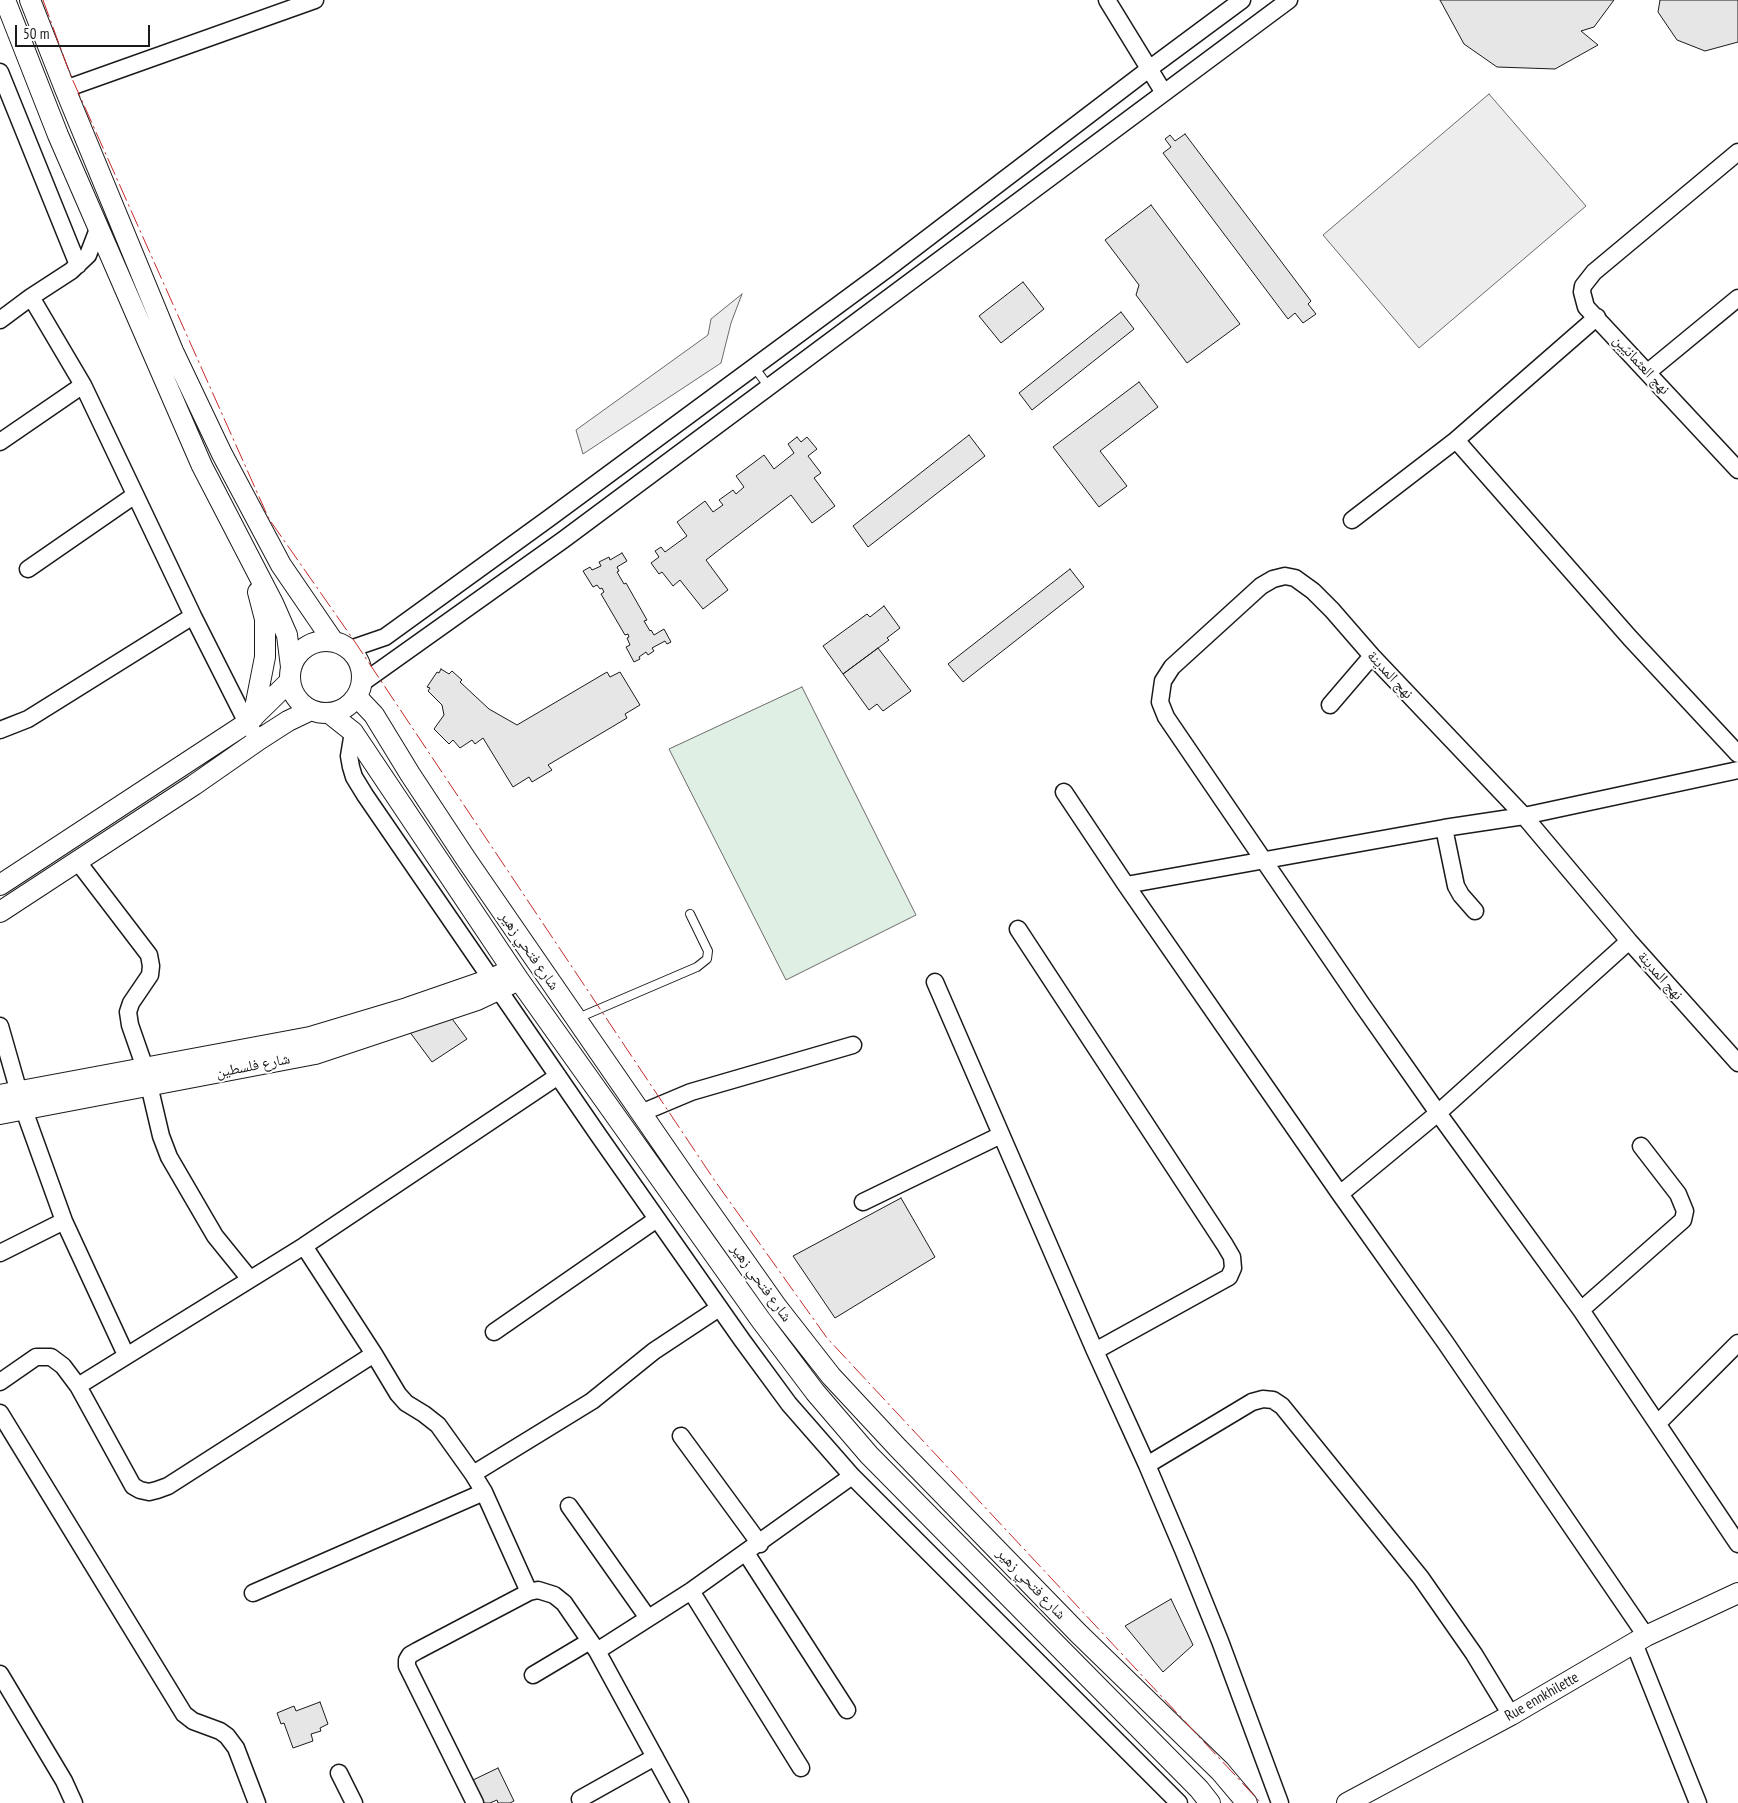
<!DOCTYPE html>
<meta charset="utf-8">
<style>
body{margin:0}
#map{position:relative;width:1738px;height:1803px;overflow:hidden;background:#fff;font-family:"PT Sans Narrow",sans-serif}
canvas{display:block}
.scale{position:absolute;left:15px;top:25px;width:135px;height:22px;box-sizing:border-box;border:2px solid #1a1a1a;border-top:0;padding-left:6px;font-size:15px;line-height:18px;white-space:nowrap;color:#1a1a1a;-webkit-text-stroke:4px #fff;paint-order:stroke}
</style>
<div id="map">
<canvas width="1738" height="1803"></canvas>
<div class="scale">50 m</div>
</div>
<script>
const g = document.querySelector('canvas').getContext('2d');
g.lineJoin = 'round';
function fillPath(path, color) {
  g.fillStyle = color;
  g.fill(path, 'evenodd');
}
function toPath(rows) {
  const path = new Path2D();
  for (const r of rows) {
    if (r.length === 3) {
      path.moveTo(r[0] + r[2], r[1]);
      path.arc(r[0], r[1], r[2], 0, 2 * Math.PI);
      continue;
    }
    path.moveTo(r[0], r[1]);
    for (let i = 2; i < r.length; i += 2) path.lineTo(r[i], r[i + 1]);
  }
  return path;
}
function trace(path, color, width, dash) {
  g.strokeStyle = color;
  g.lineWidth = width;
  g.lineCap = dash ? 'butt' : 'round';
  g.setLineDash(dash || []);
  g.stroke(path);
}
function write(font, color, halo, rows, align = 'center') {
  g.font = font + ' "PT Sans Narrow","Noto Naskh Arabic",sans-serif';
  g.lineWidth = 4;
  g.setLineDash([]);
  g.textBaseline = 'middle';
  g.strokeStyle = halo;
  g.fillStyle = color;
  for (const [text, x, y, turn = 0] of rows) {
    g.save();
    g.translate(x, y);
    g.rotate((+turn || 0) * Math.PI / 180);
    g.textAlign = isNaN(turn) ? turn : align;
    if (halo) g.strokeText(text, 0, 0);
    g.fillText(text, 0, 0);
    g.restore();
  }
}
const green = toPath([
 [802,687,916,915,786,980,669,749,802,687]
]);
fillPath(green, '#e0efe3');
trace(green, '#6a6a6a', 1);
const parking = toPath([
 [1489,94,1586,206,1419,348,1323,235,1489,94],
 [742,294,731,323,721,363,583,454,576,430,708,335,711,319,742,294]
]);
fillPath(parking, '#ededed');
trace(parking, '#6a6a6a', 1);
const building = toPath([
 [1440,0,1614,0,1594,27,1581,31,1598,45,1555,69,1497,67,1464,44,1440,0],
 [1660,0,1738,0,1738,42,1705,51,1677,40,1658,12,1660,0],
 [1185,134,1311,301,1308,304,1316,314,1303,323,1295,313,1288,319,1163,153,1171,147,1165,139,1170,135,1175,141,1185,134],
 [1151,205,1240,324,1187,363,1136,295,1139,285,1105,240,1151,205],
 [1023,282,1044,309,1001,343,979,316,1023,282],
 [1121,312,1134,329,1032,410,1019,393,1121,312],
 [1139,382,1158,407,1100,451,1127,486,1099,507,1053,447,1139,382],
 [969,435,985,456,868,547,853,526,969,435],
 [797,437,801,442,807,437,817,449,808,456,821,473,814,478,835,506,812,523,791,495,724,546,706,560,728,590,703,609,680,580,673,586,662,572,659,574,651,563,659,557,655,551,661,547,665,552,687,536,677,522,705,501,713,512,723,505,719,500,733,490,736,494,744,487,736,476,764,455,774,469,794,453,788,444,797,437],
 [622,553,627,561,617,567,619,571,617,572,624,584,626,583,647,620,644,621,650,631,651,630,654,635,664,629,671,642,667,644,665,641,652,648,654,651,648,655,646,652,639,657,640,659,634,662,626,647,630,645,627,638,629,637,628,634,625,635,601,594,604,592,602,588,600,589,597,585,593,587,583,571,590,567,592,570,601,566,599,562,609,557,610,560,622,553],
 [1070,569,1084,587,963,682,948,664,1070,569],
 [884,606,900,628,887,638,889,640,843,674,823,646,867,614,870,617,884,606],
 [878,648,911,691,883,711,877,704,869,710,843,674,878,648],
 [441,669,449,674,452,671,462,680,460,682,489,709,517,725,607,672,610,677,620,672,640,705,625,714,627,718,548,765,552,770,532,782,529,777,513,787,483,738,475,744,472,740,460,748,453,740,449,744,434,729,444,715,442,705,428,691,430,688,427,687,437,672,439,673,441,669],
 [447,1012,467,1039,432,1062,406,1027,447,1012],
 [901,1198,935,1257,835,1318,793,1256,901,1198],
 [1171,1599,1193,1645,1163,1672,1125,1626,1171,1599],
 [320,1702,328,1724,320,1728,321,1731,311,1734,313,1741,293,1748,284,1723,281,1724,277,1713,294,1706,296,1711,320,1702],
 [498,1768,514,1801,510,1803,498,1803,497,1800,490,1803,484,1803,473,1780,498,1768]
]);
fillPath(building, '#e6e6e6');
trace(building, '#1a1a1a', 1);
const service = toPath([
 [754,367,769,387],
 [578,1018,697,967,707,959,708,951,690,914]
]);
const minor = toPath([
 [1107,0,1164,93],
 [0,72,78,265],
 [65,89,315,0],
 [1738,152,1594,272,1583,286,1582,292,1586,307,1738,470],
 [31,297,83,385,193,616,247,723,254,733],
 [0,320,31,297,71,271,88,255,98,229],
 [1648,372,1738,298],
 [1456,440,1630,638,1738,754],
 [0,442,83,385],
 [1352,520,1456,440,1597,317],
 [28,569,135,495],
 [350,649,385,637,548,519,887,269,1149,69,1242,0],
 [362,683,563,540,1289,0],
 [1330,705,1372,656],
 [0,730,28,719,193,616],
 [353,732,349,756,351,767,354,777,365,795,599,1136,742,1340,789,1404,852,1476,1179,1803],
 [1064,792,1126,885,1340,1194,1445,1342,1646,1636],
 [1444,828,1456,886,1461,895,1475,911],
 [78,862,149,955,151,966,150,975,131,1003,128,1012,130,1025,145,1068,161,1136,169,1157,215,1236,249,1278],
 [1126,885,1444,828,1524,816,1738,770],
 [1018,929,1225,1245,1232,1257,1233,1268,1229,1277,1095,1351],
 [935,982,1095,1351,1147,1465,1184,1552,1220,1641,1280,1803],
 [0,1026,24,1110,64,1221,126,1355],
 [1738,1063,1629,941,1524,816,1372,656,1332,610,1313,591,1295,578,1285,576,1273,579,1261,586,1172,667,1163,681,1160,702,1166,717,1363,1006,1438,1113,1581,1310,1738,1544],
 [641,1113,691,1092,853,1045],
 [1340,1194,1438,1113,1629,941],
 [863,1202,1001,1135],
 [0,1253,64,1221],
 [1581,1310,1683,1220,1685,1211,1678,1194,1641,1146],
 [494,1332,657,1219],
 [374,1354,398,1394,406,1403,424,1414,438,1425,473,1474,484,1492,529,1592],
 [0,1382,36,1357,51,1357,63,1366,78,1386,133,1486,140,1490,149,1492,157,1490,168,1486,374,1354,304,1246],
 [78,1386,304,1246,558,1076],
 [0,1413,184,1714,193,1721,220,1731,227,1736,236,1748,257,1803],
 [1658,1423,1738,1343],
 [681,1436,760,1544],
 [1147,1465,1252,1402,1263,1399,1273,1400,1282,1406,1421,1578,1474,1654,1511,1715],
 [473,1474,592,1401,654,1351,719,1308],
 [569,1506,648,1618],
 [746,1553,847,1710],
 [691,1591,801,1768],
 [253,1593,484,1492],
 [1634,1643,1698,1803],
 [597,1651,691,1591,852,1476],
 [0,1674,64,1781,74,1803],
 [533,1675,590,1641],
 [339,1773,354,1803],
 [580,1799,655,1757],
 [475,1803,407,1666,407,1660,410,1655,417,1651,529,1592,538,1590,554,1595,564,1603,597,1651,680,1803]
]);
const tertiary = toPath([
 [5,0,58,135,202,466,273,603,287,635,291,667],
 [30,0,65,89,173,351,222,454,281,565,333,641],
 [326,677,36],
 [357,697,374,715,410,774,466,859,688,1181,777,1307,831,1376,898,1448,1078,1633,1220,1771,1247,1803],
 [329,713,353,732,519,980,760,1319,815,1392,869,1455,1199,1789,1210,1803],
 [253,718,265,657,265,619,258,592],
 [0,885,247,723,290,681],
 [0,912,194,785,260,739,288,721,311,710],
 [0,1095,310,1037,407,1008,491,979,506,972],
 [0,1114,315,1054,477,1000,519,980],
 [1347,1803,1511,1715,1646,1636,1738,1593]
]);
trace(service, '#1a1a1a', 10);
trace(minor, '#1a1a1a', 19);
trace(tertiary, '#1a1a1a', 22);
trace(service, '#fff', 8);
trace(minor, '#fff', 16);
trace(tertiary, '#fff', 20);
trace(toPath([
 [43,0,70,74,269,519,355,642,715,1181,827,1338,1261,1803]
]), '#c62828', 1, [18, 4, 2.5, 4]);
write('15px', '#1a1a1a', '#fff', [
 ["نهج العثمانيّين",1641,365,47],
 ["نهج المدينة",1390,675,47],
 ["شارع فتحي زهير",529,951,55],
 ["نهج المدينة",1660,976,48],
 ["شارع فلسطين",253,1066,-11],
 ["شارع فتحي زهير",761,1283,54],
 ["شارع فتحي زهير",1031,1584,46],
 ["Rue ennkhilette",1542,1697,-30]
]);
</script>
